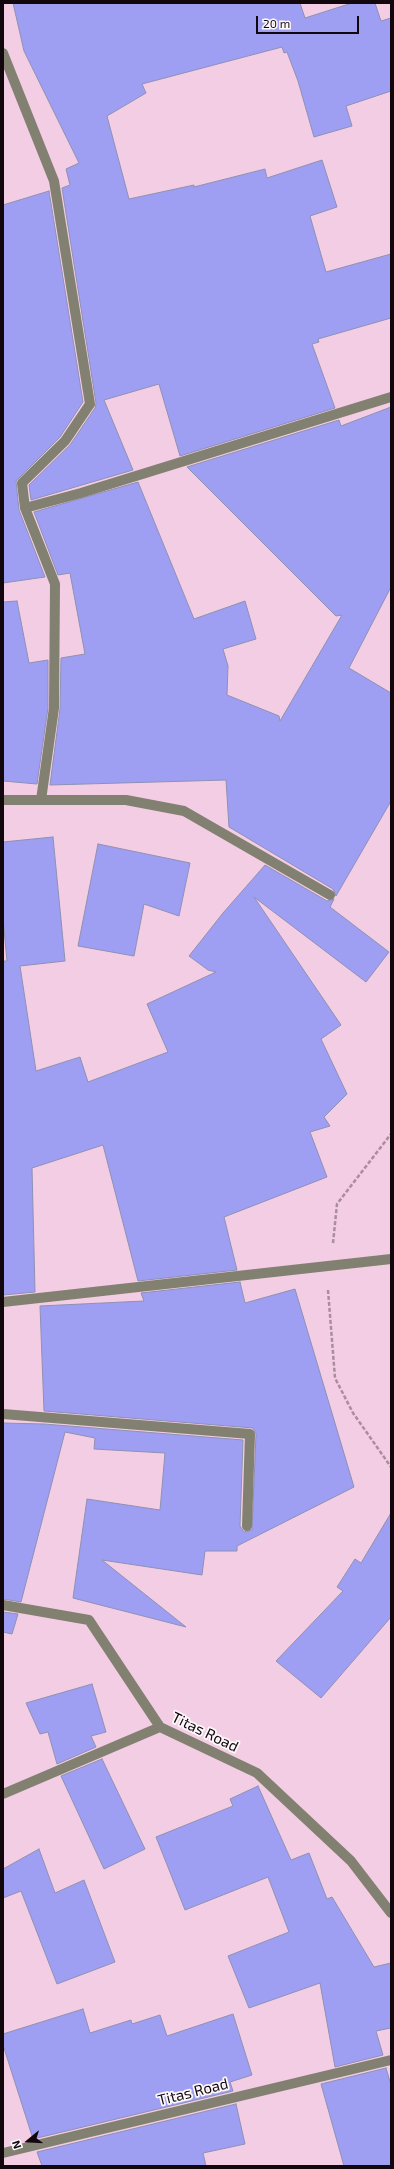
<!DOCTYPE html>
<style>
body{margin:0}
#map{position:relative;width:394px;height:2169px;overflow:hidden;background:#f3cde3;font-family:"Exo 2",sans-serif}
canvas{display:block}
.frame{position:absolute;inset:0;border:4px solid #13070e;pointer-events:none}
.north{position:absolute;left:8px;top:2121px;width:40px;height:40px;-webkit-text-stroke:3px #fdf9fb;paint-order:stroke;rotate:252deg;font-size:11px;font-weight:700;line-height:16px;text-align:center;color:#13070e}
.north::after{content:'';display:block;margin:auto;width:14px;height:18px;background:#13070e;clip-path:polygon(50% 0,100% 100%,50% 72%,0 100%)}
.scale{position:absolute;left:256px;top:16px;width:103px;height:18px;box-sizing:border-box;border:2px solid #13070e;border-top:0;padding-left:5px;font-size:12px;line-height:14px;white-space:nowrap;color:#13070e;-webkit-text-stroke:3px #fdf9fb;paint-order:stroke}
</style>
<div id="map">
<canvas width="394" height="2169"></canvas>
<div class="frame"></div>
<div class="north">N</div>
<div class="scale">20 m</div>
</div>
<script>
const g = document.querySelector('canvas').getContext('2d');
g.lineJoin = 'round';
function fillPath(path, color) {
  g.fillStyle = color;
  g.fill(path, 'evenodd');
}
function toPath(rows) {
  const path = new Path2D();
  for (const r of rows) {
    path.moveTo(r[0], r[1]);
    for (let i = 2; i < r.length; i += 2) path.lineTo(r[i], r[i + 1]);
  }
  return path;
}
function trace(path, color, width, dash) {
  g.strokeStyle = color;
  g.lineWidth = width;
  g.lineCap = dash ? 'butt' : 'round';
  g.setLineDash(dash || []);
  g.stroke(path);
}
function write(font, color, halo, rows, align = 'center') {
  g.font = font + ' "Exo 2",sans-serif';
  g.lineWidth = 3.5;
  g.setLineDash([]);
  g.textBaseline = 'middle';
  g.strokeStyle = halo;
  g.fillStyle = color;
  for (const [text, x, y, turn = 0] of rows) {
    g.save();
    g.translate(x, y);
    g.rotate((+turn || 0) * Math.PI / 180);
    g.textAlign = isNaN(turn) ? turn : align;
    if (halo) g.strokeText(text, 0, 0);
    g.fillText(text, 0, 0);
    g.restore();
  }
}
const building = toPath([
 [13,3,300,3,305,18,352,3,375,3,381,21,391,18,391,91,346,106,352,126,314,137,298,81,287,52,284,53,282,47,142,84,146,93,107,116,129,199,194,185,194,187,265,169,267,178,322,160,337,207,310,216,326,272,391,254,391,318,318,339,319,342,312,344,335,408,180,456,159,384,104,400,133,470,31,500,29,485,70,445,95,408,96,403,62,188,70,185,66,169,79,163,24,51,13,3],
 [49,191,83,402,60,437,16,481,19,510,45,577,3,583,3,205,49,191],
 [391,407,391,587,349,668,391,693,391,801,336,896,333,889,229,827,226,780,50,785,60,709,61,658,85,654,70,573,58,575,34,512,138,482,194,619,245,601,256,639,223,649,228,666,227,695,279,716,280,721,342,615,336,616,187,467,339,420,341,426,391,407],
 [17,601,29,663,48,660,48,708,37,784,3,781,3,602,17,601],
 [53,837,65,961,20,966,36,1071,80,1057,88,1082,168,1052,147,1004,216,972,208,970,189,956,223,913,265,865,327,901,334,899,330,907,389,952,366,982,254,897,341,1025,321,1039,347,1094,324,1117,330,1126,310,1132,327,1177,224,1217,237,1270,138,1281,103,1145,32,1168,35,1292,3,1295,3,961,7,961,3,919,3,842,53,837],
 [98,844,190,863,179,916,144,904,134,956,78,946,98,844],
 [240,1282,245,1303,295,1289,354,1487,237,1546,237,1551,205,1551,202,1575,102,1560,186,1627,73,1598,87,1499,160,1510,165,1453,94,1449,95,1438,65,1432,21,1602,3,1599,3,1423,44,1424,243,1440,240,1526,244,1532,252,1530,256,1434,253,1428,44,1411,40,1306,144,1301,141,1293,240,1282],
 [391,1513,391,1617,321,1698,276,1661,343,1591,337,1587,355,1559,361,1563,391,1513],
 [3,1612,18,1614,12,1634,3,1632,3,1612],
 [92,1684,106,1732,91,1736,96,1747,57,1764,48,1732,40,1734,26,1703,92,1684],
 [102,1759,145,1849,104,1869,61,1776,102,1759],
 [258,1786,291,1860,309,1853,327,1899,332,1897,374,1967,391,1963,391,2028,376,2031,383,2055,335,2067,320,1983,249,2008,228,1956,289,1932,268,1877,185,1910,156,1837,233,1806,230,1799,258,1786],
 [39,1849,55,1893,84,1880,115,1962,57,1984,21,1891,3,1898,3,1869,39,1849],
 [83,2009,90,2033,131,2020,132,2024,160,2015,167,2036,233,2014,252,2075,230,2082,233,2091,33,2139,3,2045,3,2034,83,2009],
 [386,2068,391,2085,391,2166,344,2166,321,2084,386,2068],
 [236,2104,245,2144,203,2153,206,2166,42,2166,37,2152,236,2104]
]);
fillPath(building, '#9e9ff3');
trace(building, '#8e90b3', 1);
trace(toPath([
 [333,1243,337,1204,391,1134],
 [328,1290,335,1378,353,1413,391,1467]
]), '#ab8d9e', 2.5, [4, 2]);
trace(toPath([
 [3,53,54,181,90,404,65,441,22,483,25,508,55,584,54,708,41,800,3,800],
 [25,508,81,493,391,397],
 [41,800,126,800,184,811,330,895],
 [3,1302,391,1259],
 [3,1414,250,1434,247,1526],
 [3,1605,89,1620,160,1727,257,1773,351,1861,391,1913],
 [3,1794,160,1727],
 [3,2153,391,2060]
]), '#828071', 10);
write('15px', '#13070e', '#fdf9fb', [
 ["Titas Road",205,1732,26],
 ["Titas Road",193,2092,-14]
]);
</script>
